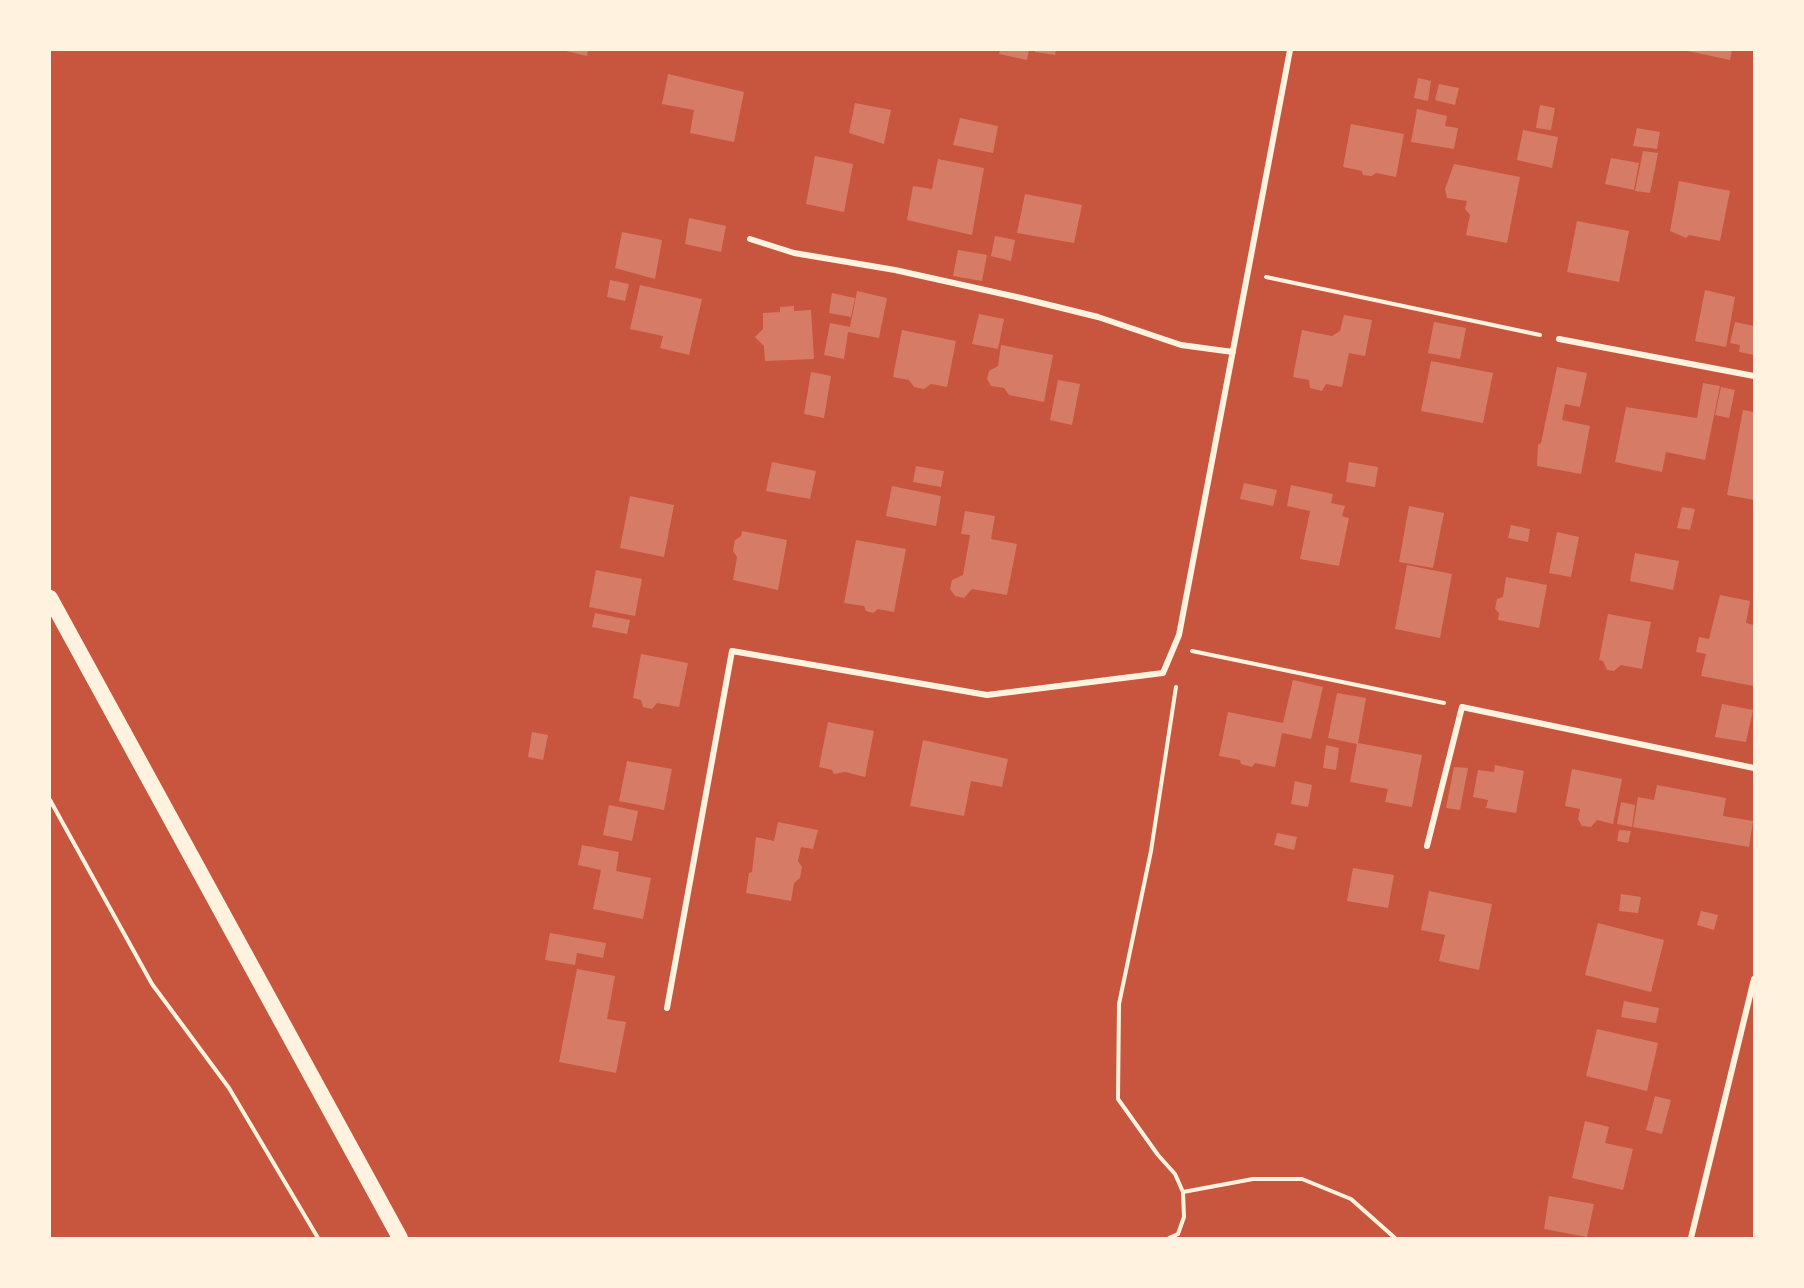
<!DOCTYPE html>
<style>
body{margin:0}
#map{position:relative;width:1804px;height:1288px;overflow:hidden;background:#c8553d;font-family:Rubik,sans-serif}
canvas{display:block}
.frame{position:absolute;inset:0;border:51px solid #fff3e0;pointer-events:none}
</style>
<div id="map">
<canvas width="1804" height="1288"></canvas>
<div class="frame"></div>
</div>
<script>
const g = document.querySelector('canvas').getContext('2d');
g.lineJoin = 'round';
function fillPath(path, color) {
  g.fillStyle = color;
  g.fill(path, 'evenodd');
}
function toPath(rows) {
  const path = new Path2D();
  for (const r of rows) {
    path.moveTo(r[0], r[1]);
    for (let i = 2; i < r.length; i += 2) path.lineTo(r[i], r[i + 1]);
  }
  return path;
}
function trace(path, color, width, dash) {
  g.strokeStyle = color;
  g.lineWidth = width;
  g.lineCap = dash ? 'butt' : 'round';
  g.setLineDash(dash || []);
  g.stroke(path);
}
fillPath(toPath([
 [562,50,588,50,587,56],
 [1000,50,1029,50,1027,60,999,54],
 [1035,50,1056,50,1055,55,1035,52],
 [1683,50,1732,50,1730,60],
 [668,74,744,92,734,142,690,133,694,110,662,104],
 [1418,78,1431,81,1428,101,1414,98],
 [1439,84,1459,88,1455,105,1435,100],
 [855,103,891,110,884,144,849,133],
 [1540,105,1555,108,1551,130,1536,128],
 [1417,109,1447,116,1445,126,1458,128,1454,149,1411,142],
 [960,118,998,126,993,153,953,145],
 [1351,124,1404,134,1396,177,1376,173,1372,176,1363,175,1362,171,1343,167],
 [1637,128,1660,132,1657,149,1633,146],
 [1523,130,1558,137,1552,168,1517,160],
 [1643,151,1658,153,1650,193,1635,191],
 [815,156,853,164,844,212,806,204],
 [1611,158,1639,163,1634,190,1605,184],
 [938,159,984,168,972,235,907,220,913,186,932,189],
 [1454,164,1520,177,1507,243,1466,235,1470,215,1465,209,1467,201,1447,198,1445,189],
 [1679,181,1730,191,1720,241,1689,235,1686,238,1670,231],
 [1025,194,1082,205,1074,243,1017,233],
 [689,218,726,226,721,252,685,244],
 [1577,221,1629,231,1619,282,1567,272],
 [622,232,662,240,655,279,615,268],
 [995,236,1015,240,1011,261,991,256],
 [958,250,987,255,982,281,953,276],
 [610,280,629,284,625,301,607,297],
 [640,285,702,299,689,355,660,348,663,336,630,329],
 [1705,290,1735,297,1726,347,1695,341],
 [857,291,887,298,879,338,848,332,844,359,824,355,830,323,850,327],
 [832,293,855,298,851,317,829,313],
 [794,306,794,311,811,310,814,359,765,361,764,346,755,337,763,329,763,313,780,312,780,307],
 [979,314,1004,319,998,349,972,344],
 [1344,315,1372,320,1365,356,1349,353,1342,387,1326,384,1322,391,1310,388,1309,380,1293,377,1302,330,1332,336,1340,331],
 [1434,322,1466,328,1460,359,1428,353],
 [1735,322,1754,326,1754,355,1739,352,1740,345,1730,343],
 [902,330,956,341,947,387,931,384,924,389,914,387,909,380,893,377],
 [1001,345,1053,355,1044,402,1009,395,1004,388,991,386,987,379,989,371,998,366],
 [1431,361,1493,373,1483,423,1421,411],
 [1557,367,1587,373,1580,407,1565,404,1562,420,1590,426,1581,474,1537,466,1538,445,1541,443],
 [811,372,831,376,824,418,804,414],
 [1058,380,1080,384,1072,425,1050,420],
 [1703,383,1720,386,1705,460,1666,452,1662,472,1615,462,1626,407,1697,418],
 [1721,387,1735,390,1729,418,1715,415],
 [1743,410,1754,412,1754,500,1727,495],
 [772,462,816,471,810,499,766,491],
 [1349,462,1378,467,1375,487,1346,482],
 [916,466,944,471,941,487,913,482],
 [1244,483,1277,490,1273,506,1240,499],
 [1291,485,1333,494,1331,503,1345,506,1342,516,1349,518,1339,566,1300,559,1310,511,1287,506],
 [892,486,941,496,936,526,886,516],
 [630,496,674,505,664,557,620,548],
 [1409,506,1444,513,1433,568,1399,562],
 [1682,507,1695,509,1690,530,1677,528],
 [965,511,995,516,991,539,1017,544,1007,595,972,589,964,598,955,596,950,589,952,580,963,575,970,535,961,534],
 [1511,525,1530,529,1528,542,1508,538],
 [742,531,787,540,778,590,733,580,737,557,733,551,735,540,741,536],
 [1557,532,1579,537,1571,577,1549,573],
 [856,540,906,549,894,612,878,609,873,613,866,611,864,606,844,603],
 [1635,553,1679,561,1673,590,1630,581],
 [1407,565,1452,574,1440,638,1395,629],
 [596,570,642,579,635,616,589,607],
 [1506,577,1547,585,1539,628,1498,620,1499,613,1495,609,1497,599,1503,597],
 [1720,595,1750,601,1746,623,1754,625,1754,686,1701,676,1706,654,1696,652,1699,637,1709,639],
 [595,613,630,620,627,634,592,627],
 [1608,614,1651,622,1642,669,1621,665,1614,671,1607,670,1603,661,1599,660],
 [641,654,688,663,679,707,657,703,652,709,643,707,641,700,633,698],
 [1293,680,1323,687,1311,739,1282,733,1275,767,1255,763,1252,767,1241,764,1240,760,1219,756,1228,712,1283,723],
 [1337,693,1366,698,1358,743,1422,755,1412,807,1385,802,1388,789,1350,782,1357,744,1328,738],
 [1722,704,1753,710,1746,742,1715,737],
 [828,722,874,731,865,777,845,772,834,774,832,770,819,767],
 [532,732,548,735,543,760,528,757],
 [923,740,1008,759,1002,787,971,781,964,816,910,806],
 [1326,745,1339,748,1336,770,1323,768],
 [627,761,672,769,664,810,619,801],
 [1495,765,1524,771,1516,813,1486,808,1488,800,1473,797,1478,770,1494,772],
 [1454,767,1468,768,1460,810,1446,808],
 [1572,769,1622,779,1613,824,1597,820,1591,827,1582,826,1578,819,1580,809,1565,806],
 [1295,781,1312,785,1308,807,1291,804],
 [1657,785,1726,798,1723,816,1753,821,1749,847,1633,827,1638,797,1654,800],
 [1621,802,1635,805,1632,827,1617,824],
 [609,805,638,811,632,841,603,835],
 [778,822,818,830,813,849,801,847,798,861,802,867,800,878,794,883,791,901,746,893,749,873,752,872,756,837,774,841],
 [1619,830,1631,831,1628,843,1617,841],
 [1277,833,1297,837,1294,850,1274,845],
 [582,845,619,852,616,871,651,878,643,919,593,909,601,870,578,865],
 [1353,868,1394,875,1388,908,1347,901],
 [1429,891,1492,904,1479,970,1439,961,1445,935,1421,930],
 [1621,894,1641,897,1638,913,1619,911],
 [1701,911,1718,915,1714,930,1697,925],
 [1598,923,1664,940,1651,992,1585,975],
 [550,933,606,943,603,958,577,953,575,965,545,960],
 [577,969,615,976,607,1019,626,1022,616,1073,559,1062],
 [1624,1001,1659,1008,1656,1023,1621,1017],
 [1597,1029,1658,1043,1647,1091,1586,1076],
 [1655,1096,1671,1100,1662,1134,1646,1130],
 [1585,1121,1609,1127,1605,1143,1633,1149,1623,1190,1572,1178],
 [1549,1196,1594,1204,1587,1237,1544,1229]
]), '#d67c66');
trace(toPath([
 [1266,277,1540,335],
 [1192,651,1444,703],
 [50,800,152,984,229,1088,318,1238],
 [1183,1192,1253,1179,1302,1179,1351,1199,1395,1238],
 [1169,1238,1178,1234,1184,1217,1183,1192,1175,1174,1158,1155,1118,1099,1119,1004,1151,851,1176,687]
]), '#fff3e0', 4);
trace(toPath([
 [750,239,794,253,895,270,1021,298,1098,317,1181,345,1233,352],
 [1559,339,1754,376],
 [1427,846,1462,707,1754,768],
 [667,1008,732,651,987,695,1163,673,1179,635,1290,50],
 [1691,1238,1754,979]
]), '#fff3e0', 6);
trace(toPath([
 [50,598,400,1238]
]), '#fff3e0', 16);
</script>
